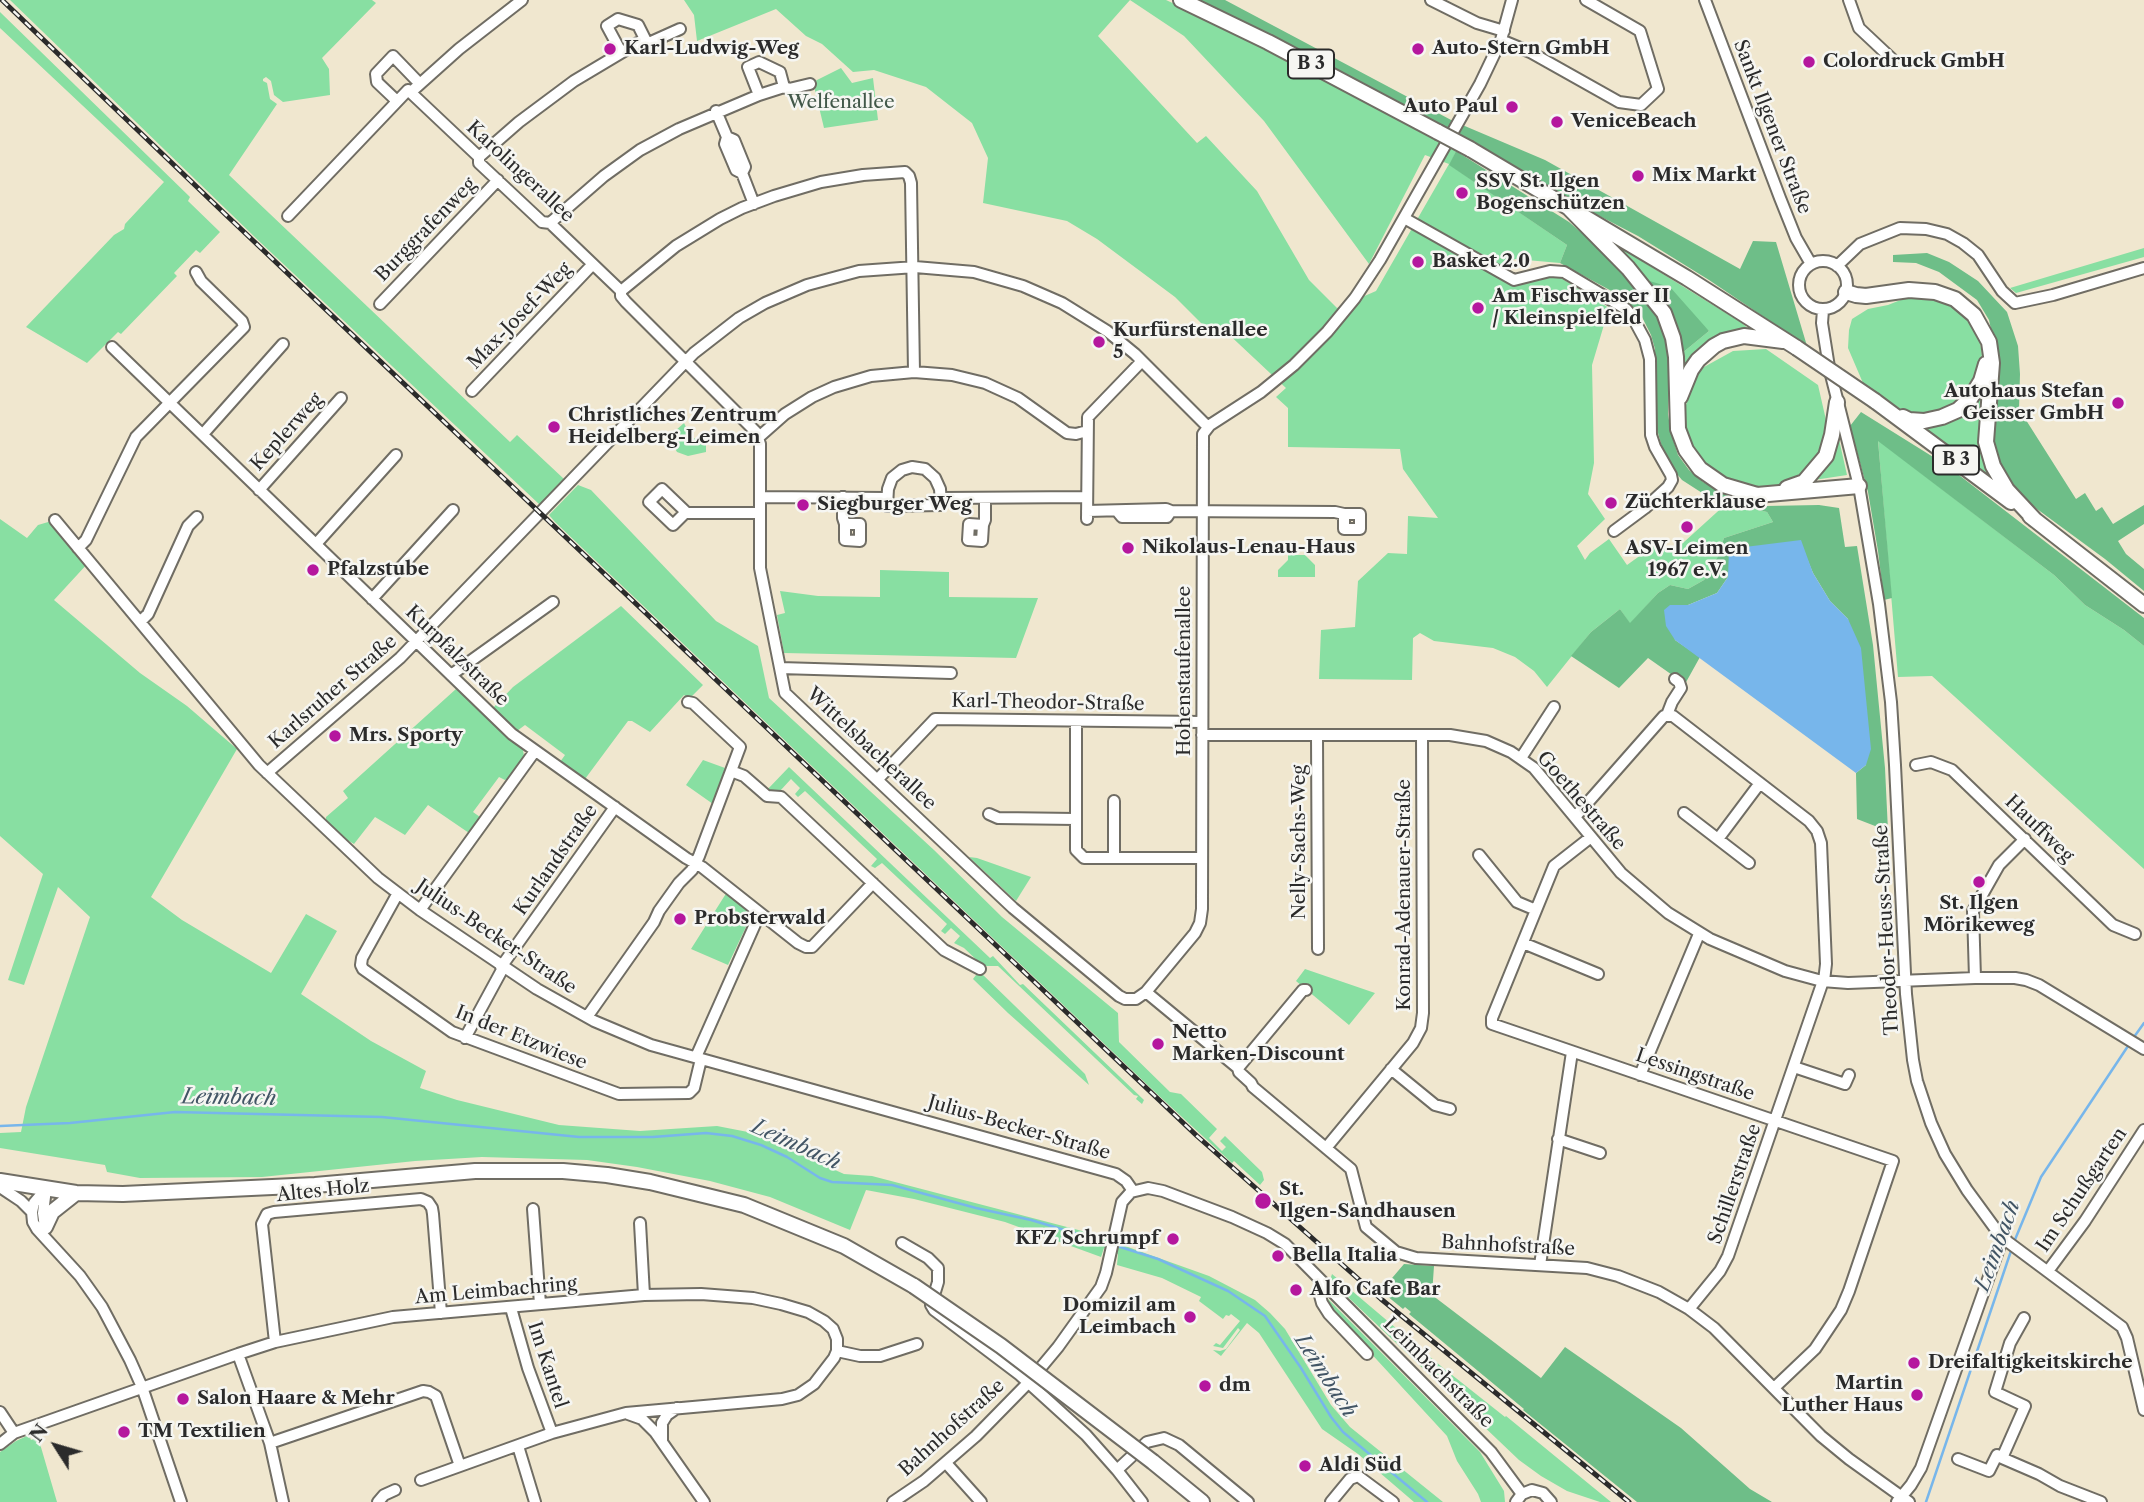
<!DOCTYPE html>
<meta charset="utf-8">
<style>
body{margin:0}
#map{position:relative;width:2144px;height:1502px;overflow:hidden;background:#f0e7cf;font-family:"Libre Caslon Text",serif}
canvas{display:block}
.north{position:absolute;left:21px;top:1411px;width:70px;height:70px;-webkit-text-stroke:5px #f6f6f2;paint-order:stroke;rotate:307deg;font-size:19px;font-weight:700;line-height:28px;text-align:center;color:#2b2b2b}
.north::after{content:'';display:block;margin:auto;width:24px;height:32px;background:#2b2b2b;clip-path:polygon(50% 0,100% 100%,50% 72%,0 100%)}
</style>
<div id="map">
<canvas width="2144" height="1502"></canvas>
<div class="north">N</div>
</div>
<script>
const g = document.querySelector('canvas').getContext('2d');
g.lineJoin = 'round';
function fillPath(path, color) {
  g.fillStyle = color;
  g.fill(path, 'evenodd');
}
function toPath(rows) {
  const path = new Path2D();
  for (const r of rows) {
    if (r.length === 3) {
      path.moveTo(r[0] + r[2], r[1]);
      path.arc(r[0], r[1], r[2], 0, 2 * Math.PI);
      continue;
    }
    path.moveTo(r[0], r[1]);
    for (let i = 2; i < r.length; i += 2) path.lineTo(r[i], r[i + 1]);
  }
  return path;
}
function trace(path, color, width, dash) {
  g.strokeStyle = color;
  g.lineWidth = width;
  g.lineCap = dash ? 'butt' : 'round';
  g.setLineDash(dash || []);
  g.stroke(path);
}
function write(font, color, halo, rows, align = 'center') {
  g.font = font + ' "Libre Caslon Text",serif';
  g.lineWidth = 5;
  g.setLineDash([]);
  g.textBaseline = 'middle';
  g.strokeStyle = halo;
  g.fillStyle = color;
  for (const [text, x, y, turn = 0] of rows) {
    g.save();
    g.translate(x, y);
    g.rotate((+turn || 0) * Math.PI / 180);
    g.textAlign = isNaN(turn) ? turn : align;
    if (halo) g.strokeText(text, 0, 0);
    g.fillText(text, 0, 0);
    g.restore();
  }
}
fillPath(toPath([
 [10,0,372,0,376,3,322,58,329,69,330,95,283,102,274,95,271,81,266,77,263,79,263,81,267,83,270,99,277,104,229,175,510,442,517,435,564,479,540,505,261,243],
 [684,0,1130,0,1098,36,1197,143,1206,136,1257,191,1309,280,1337,308,1376,291,1449,164,1425,155,1369,264,1264,121,1184,36,1130,0,1166,0,1207,19,1412,125,1456,151,1450,165,1567,245,1560,263,1515,259,1502,268,1514,274,1561,278,1609,308,1592,365,1594,463,1588,494,1605,519,1577,546,1585,560,1590,553,1609,539,1627,565,1659,542,1673,552,1727,503,1767,512,1773,522,1724,538,1713,571,1704,580,1688,589,1670,585,1658,593,1630,624,1620,609,1591,632,1547,687,1534,671,1515,657,1493,648,1434,641,1420,633,1413,638,1412,680,1319,679,1321,630,1355,627,1358,581,1388,553,1407,554,1408,516,1438,518,1403,469,1400,449,1288,447,1288,408,1276,397,1286,388,1223,329,1214,336,1175,297,1097,239,1067,221,983,203,988,158,972,123,926,87,874,70,853,72,822,44,806,36,776,9,697,41,694,15],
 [0,12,190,197,188,201,220,232,200,253,196,250,174,273,177,276,121,334,118,332,87,363,26,327,114,235,124,229,125,224,164,182,0,28],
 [841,68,852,83,873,78,878,120,824,128,813,82],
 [1608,240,1742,323,1753,333,1694,359,1680,374,1681,354,1709,331,1646,280],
 [2144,248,2144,257,2016,293,2010,288],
 [1924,297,1943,301,1959,309,1972,320,1979,336,1982,355,1970,386,1961,399,1950,408,1935,415,1909,415,1863,383,1848,348,1849,330,1852,319,1868,309,1888,305,1903,299],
 [1766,349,1818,385,1826,420,1824,435,1819,454,1810,469,1792,483,1769,489,1741,486,1715,473,1697,459,1687,440,1683,414,1695,378,1704,367,1733,351],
 [1985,388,1994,479,1923,427,1945,425,1956,420,1967,413,1977,402],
 [684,423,692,439,697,438,706,445,706,452,688,456,677,452,673,445,672,437,675,431],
 [1838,435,1847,475,1814,480,1827,465],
 [1878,440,2054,575,2085,605,2124,630,2144,646,2144,869,1932,676,1898,677],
 [578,485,591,490,716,621,758,646,769,698,934,850,1002,917,1118,1013,1119,1042,1170,1092,1181,1094,1217,1129,1209,1138,1222,1151,1226,1147,1220,1141,1225,1136,1262,1172,1264,1180,1260,1185,1234,1161,1232,1163,1157,1094,555,522,549,515],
 [0,519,27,538,38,525,55,520,89,562,54,600,140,673,187,706,237,749,151,897,182,920,271,973,306,914,337,931,301,994,371,1041,426,1071,420,1088,457,1100,559,1125,640,1131,717,1126,753,1133,844,1174,872,1176,1086,1232,1209,1276,1255,1300,1270,1313,1285,1329,1331,1405,1350,1427,1443,1502,1414,1502,1358,1454,1322,1429,1259,1333,1247,1323,1221,1356,1213,1350,1220,1351,1226,1349,1240,1330,1238,1328,1223,1348,1213,1346,1216,1343,1220,1345,1240,1321,1231,1314,1229,1316,1226,1315,1223,1319,1199,1301,1201,1297,1162,1278,1117,1265,1118,1254,1104,1248,1101,1257,1005,1222,914,1199,866,1190,850,1230,770,1197,710,1181,637,1167,587,1160,482,1157,415,1161,262,1177,140,1178,107,1172,105,1165,0,1148,0,1133,21,1132,26,1107,90,917,58,887,24,985,8,980,43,874,0,836],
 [1288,555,1305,555,1315,565,1315,577,1278,577,1278,570,1288,560],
 [880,570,949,572,949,597,1038,598,1016,658,784,653,777,615,785,613,780,591,818,596,880,597],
 [621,606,703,685,689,699,684,695,650,732,632,721,628,721,585,779,560,762,565,755,525,725,517,731,493,708,513,687],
 [456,689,523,750,524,756,507,779,505,780,499,777,473,812,480,817,469,833,428,805,405,835,375,817,354,844,349,841,347,841,326,820,326,817,348,798,343,791],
 [703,760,725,768,713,804,686,785],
 [789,767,990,958,993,956,1020,985,1023,984,1144,1100,1142,1104,1136,1099,1138,1096,1134,1095,998,966,983,966,964,948,954,943,960,936,951,928,945,934,941,931,947,924,882,863,875,868,871,866,877,859,805,791,798,797,795,794,800,788,791,779,780,791,766,791],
 [969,857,977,858,1031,877,1016,901],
 [727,892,753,912,728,965,691,949],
 [1305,969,1375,993,1349,1025,1296,981],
 [979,971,1085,1074,1089,1085,1008,1013,973,979],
 [1332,1274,1442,1367,1505,1417,1506,1416,1611,1502,1600,1502,1567,1491,1541,1476,1519,1460,1330,1280],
 [1324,1295,1480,1452,1504,1491,1505,1502,1481,1502,1478,1494,1457,1461,1447,1436,1331,1310],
 [29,1435,31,1440,38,1437,57,1502,0,1502,0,1452,16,1441]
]), '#88dfa2');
fillPath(toPath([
 [1198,0,1225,0,1453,121,1545,160,1740,269,1753,241,1776,242,1807,346,1709,280,1638,236,1584,208,1448,129,1272,36],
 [1456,151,1569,222,1610,257,1638,286,1660,319,1666,334,1670,357,1668,414,1671,433,1678,455,1689,470,1703,482,1716,489,1766,506,1819,505,1839,508,1845,547,1857,546,1873,645,1885,768,1888,831,1857,819,1856,773,1866,765,1848,619,1830,601,1813,573,1803,549,1728,577,1717,593,1688,605,1670,605,1675,640,1700,657,1685,684,1648,658,1619,688,1571,656,1591,632,1620,609,1630,623,1658,593,1670,585,1688,589,1704,580,1713,570,1724,538,1773,522,1767,512,1713,500,1682,480,1672,468,1662,447,1656,426,1655,349,1651,335,1642,317,1617,294,1560,263,1567,245,1449,165],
 [1927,253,1949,262,1978,281,2007,312,2018,346,2020,374,2019,409,2076,499,2085,493,2096,511,2102,507,2113,524,2144,505,2144,524,2118,541,2126,554,2144,569,2144,591,2105,559,2037,509,2012,487,1996,461,1990,440,1995,348,1989,320,1977,300,1939,272,1916,263,1893,262,1893,255],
 [1646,280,1670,287,1709,331,1681,354,1679,334,1673,317],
 [1861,412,1946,465,2144,618,2144,646,2124,630,2085,605,2054,575,1878,441,1892,598,1884,600,1878,551,1868,492,1850,426],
 [1404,1264,1434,1266,1432,1295,1541,1378,1565,1347,1681,1428,1750,1489,1772,1502,1637,1502,1523,1410,1524,1409,1409,1314,1411,1312,1405,1307,1403,1309,1381,1291]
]), '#6ebe88');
fillPath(toPath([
 [1801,540,1813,573,1830,601,1848,619,1861,648,1871,749,1866,765,1856,773,1675,640,1666,626,1664,610,1670,605,1688,605,1717,593,1728,577,1729,549]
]), '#77b6eb');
trace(toPath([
 [2134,1037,2144,1023],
 [0,1126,70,1123,175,1112,382,1117,579,1137,653,1137,706,1133,732,1136,761,1145,787,1157,820,1178,832,1182,892,1185,976,1208,1031,1220,1108,1243],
 [2014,1242,2041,1177,2130,1043],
 [1114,1245,1158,1259,1228,1291,1265,1316,1301,1368,1331,1417,1343,1432,1427,1502],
 [1926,1502,2012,1248]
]), '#77b6eb', 2.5);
const minor = toPath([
 [1431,0,1477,23,1504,31],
 [1705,0,1780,198,1796,238,1811,264],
 [1849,0,1859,28,1892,59],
 [1501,40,1530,52,1619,102,1641,105,1658,89,1640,31,1586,0],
 [621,52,607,26,618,19,638,25,645,39,641,41],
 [411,92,459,49,522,0],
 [759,95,748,67,759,62,780,72,784,87],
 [397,101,377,82,376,74,393,56,420,84],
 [716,111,727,137,734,140,745,167,742,173,754,204],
 [727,137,725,144,736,170,742,173],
 [479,157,519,122,574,81,641,41,651,42,680,29],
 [288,216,408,90,479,157,479,163,542,222,550,223,621,291,621,296,626,302,756,432,760,444,760,568,785,693,1013,908,1119,996,1125,999,1136,999,1146,992,1195,933,1200,923,1202,909,1203,434,1210,425,1261,392,1294,365,1327,332,1355,298,1380,260,1480,84,1501,40,1512,0],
 [1404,218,1514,280,1550,271,1564,272,1626,309,1632,316,1645,340,1650,359,1651,435,1655,447,1671,475,1672,480,1668,487,1645,508,1614,531],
 [550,223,604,176,640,150,679,129,759,95,784,87,789,89,810,84],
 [1823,285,24],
 [1837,266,1860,244,1900,228,1926,229,1947,234,1963,243,1978,255,2002,291,2015,303,2053,295,2144,268],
 [621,291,676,246,720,219,742,208,774,196,821,182,863,175,905,172,909,176,911,183,914,372],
 [380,304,498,180],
 [1823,310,1822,323,1829,367,1859,486,1879,604,1891,702,1895,765,1906,994,1913,1060,1917,1081,1931,1123,1945,1154,1967,1190,1997,1231,2008,1242,2122,1327,2127,1338,2144,1410],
 [112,347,512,734,686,858,702,867,798,943,806,947,812,947,873,883],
 [472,391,592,265],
 [203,434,283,344],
 [759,437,785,414,812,397,834,387,871,376,914,372,952,375,985,383,1018,398,1067,433,1076,434,1087,431],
 [912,467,925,469,935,478,940,489,941,505,887,506,888,489,892,478,902,470,912,467],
 [259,490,341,398],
 [760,497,887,498],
 [843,497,843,518,845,524,860,524,860,541,845,540,845,524],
 [941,498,1087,497],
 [1087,511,1166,509,1171,511,1335,512,1344,514,1360,514,1360,529,1344,529,1344,514],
 [1117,511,1122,517,1167,517,1171,511],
 [685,513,673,525,649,502,662,489,687,513,760,513],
 [1087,519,1088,417,1142,361],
 [55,520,259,765,378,878,420,910,537,989,594,1021,651,1045,1116,1174,1126,1181,1133,1191],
 [983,525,969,524,968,540,982,541,983,525,985,520,985,498],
 [316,544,396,455],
 [78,548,86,540,136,437,244,327,242,321,201,281,196,272],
 [372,599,453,510],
 [140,622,148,614,188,526,197,517],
 [780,668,951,673],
 [451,675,553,602],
 [1667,715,1672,702,1681,688,1679,682,1675,679],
 [1076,721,1076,850,1084,858,1202,858],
 [1202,735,1450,735,1486,741,1511,752,1534,768,1621,873,1668,913,1710,939,1785,971,1822,981,1848,983,1975,978,2015,978,2026,980,2039,985,2144,1049],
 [1317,735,1318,949],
 [1521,758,1554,707],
 [1916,765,1931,762,1952,770,2113,925,2135,934],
 [731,771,744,776,767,796,781,797,944,950,980,969],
 [267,773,400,658,694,353,739,318,765,303,807,285,859,271,915,267,974,272,1023,286,1062,303,1107,331,1135,354,1208,427],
 [877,780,935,719,1202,722],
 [1684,813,1749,863],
 [989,814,998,818,1076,819],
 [1575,817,1664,716,1673,716,1809,821,1817,831,1821,843,1826,964,1824,981],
 [1591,837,1554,866,1492,1018,1492,1024,1893,1161,1849,1291,1841,1310,1815,1349,1774,1388],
 [1718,839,1760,783],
 [1479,855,1517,902,1536,910],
 [1114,858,1114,801],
 [398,893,362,958,361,965,363,969,452,1032,619,1094,689,1093,694,1088,701,1059],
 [420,910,535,751],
 [1523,943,1598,974],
 [501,967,615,807],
 [1975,978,1973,911,1999,865,2025,839],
 [1146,992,1238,1068,1239,1072,1251,1083,1253,1087,1351,1169,1366,1227,1396,1252,1416,1258,1587,1268,1618,1276,1659,1292,1689,1309,1714,1328,1821,1436,1849,1459,1909,1502],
 [587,1017,654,922,659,911,679,883,692,870,699,856,740,747,693,703,688,702],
 [465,1038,503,968],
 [696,1057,760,913],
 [1794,1067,1845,1084,1849,1075],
 [1238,1068,1303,990,1306,990],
 [1391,1069,1435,1105,1450,1109],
 [1640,1075,1699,934],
 [1558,1139,1600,1153],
 [1326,1148,1413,1043,1421,1028,1423,1013,1422,735],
 [0,1187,21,1201,32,1212],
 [46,1189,34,1203,32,1212,33,1222,37,1229,80,1276,102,1307,130,1360,142,1387,181,1502],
 [533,1209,540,1304],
 [640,1223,644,1295],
 [45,1227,43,1213,46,1189],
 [902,1243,928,1258,938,1268,938,1282,931,1305,934,1310,1020,1375,1086,1435,1117,1470,1142,1502],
 [1540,1265,1572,1052],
 [2048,1271,2085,1221,2144,1130],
 [1322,1282,1319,1292,1322,1303,1329,1314,1367,1354],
 [511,1308,528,1368,552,1433],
 [1689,1309,1720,1271,1728,1256,1823,981],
 [275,1342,262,1224,267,1214,274,1212,421,1199,428,1202,432,1208,433,1214,441,1313],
 [837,1351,860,1356,880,1356,917,1344],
 [238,1354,270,1443,283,1502],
 [0,1412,14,1433],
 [628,1414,642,1419,655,1432,704,1502],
 [662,1441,662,1423,667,1415,677,1408],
 [270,1443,423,1391,429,1392,436,1396,460,1466],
 [0,1444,14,1433,238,1354,275,1342,393,1317,644,1295,701,1294,753,1298,781,1304,808,1312,824,1321,833,1329,837,1339,837,1351,834,1358,814,1384,798,1395,782,1399,626,1413,552,1433,421,1480],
 [518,1446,535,1502],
 [2002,1458,2039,1474,2060,1486,2101,1502],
 [1958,1459,1989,1471,1997,1455,2002,1458,2025,1406,1995,1392,2010,1343,2024,1318],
 [946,1463,981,1502],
 [1117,1470,1147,1442,1164,1438,1179,1445,1248,1502],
 [378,1502,384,1495,395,1490],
 [893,1502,924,1481,976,1436,1028,1383,1058,1347,1101,1287,1106,1273,1122,1202,1131,1192,1148,1188,1163,1191,1232,1217,1267,1233,1285,1244,1491,1452,1522,1494],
 [1331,1502,1350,1479,1358,1476,1393,1502],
 [1516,1502,1522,1494,1532,1490,1543,1493,1551,1502],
 [1897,1502,1911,1485,1921,1468,2003,1237]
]);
const major = toPath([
 [1181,0,1268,42,1438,132],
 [1470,149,1687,278,1797,348],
 [1568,207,1628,268,1664,313,1673,338,1676,357,1678,429,1686,450,1700,469,1723,485,1757,495,1859,486],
 [1846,292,1856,295,1866,296,1909,290,1935,292,1955,299,1974,315,1989,342,1992,363,1986,442,1993,466,2007,490,2035,520],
 [1680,397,1691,370,1698,360,1714,346,1723,341,1744,336,1783,341],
 [1875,401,2011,502],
 [1903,417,1909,420,1924,421,1942,417,1958,410,1970,399,1981,381,1986,364],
 [1787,488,1804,482,1826,456,1832,435,1837,402],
 [2030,516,2144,605],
 [0,1181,76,1193,123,1194,315,1185,475,1171,563,1171,607,1175,650,1182,744,1205,844,1246,914,1286],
 [45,1227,52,1212,76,1193],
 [1153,1462,1202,1502]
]);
trace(minor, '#706d64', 14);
trace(major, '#706d64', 18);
trace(minor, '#fff', 10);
trace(major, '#fff', 14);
const rail = toPath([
 [2,0,224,213,1197,1136,1381,1299,1629,1502]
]);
trace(rail, '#2b2b2b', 5);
trace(rail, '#f6f6f2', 2.5, [8]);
const majorBridge = toPath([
 [1438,132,1470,149],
 [1797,348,1875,401],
 [914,1286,1001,1346,1153,1462]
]);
trace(majorBridge, '#706d64', 18, []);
trace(majorBridge, '#fff', 14);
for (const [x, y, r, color] of [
 [610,49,7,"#b5179e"],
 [1418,49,7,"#b5179e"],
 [1809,62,7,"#b5179e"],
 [1512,107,7,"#b5179e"],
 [1557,122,7,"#b5179e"],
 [1638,176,7,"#b5179e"],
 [1462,193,7,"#b5179e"],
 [1418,262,7,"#b5179e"],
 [1478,308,7,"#b5179e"],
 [1099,342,7,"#b5179e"],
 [2118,403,7,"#b5179e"],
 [554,427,7,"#b5179e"],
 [1611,503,7,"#b5179e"],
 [803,505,7,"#b5179e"],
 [1687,527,7,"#b5179e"],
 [1128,548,7,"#b5179e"],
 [313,570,7,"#b5179e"],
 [335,736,7,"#b5179e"],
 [1979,882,7,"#b5179e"],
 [680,919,7,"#b5179e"],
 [1158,1044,7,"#b5179e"],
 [1263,1201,9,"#b5179e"],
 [1173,1239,7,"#b5179e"],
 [1278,1256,7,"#b5179e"],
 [1296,1290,7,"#b5179e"],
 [1190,1317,7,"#b5179e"],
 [1914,1363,7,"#b5179e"],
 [1205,1386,7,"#b5179e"],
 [1917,1395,7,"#b5179e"],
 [183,1399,7,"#b5179e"],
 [124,1432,7,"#b5179e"],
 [1305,1466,7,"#b5179e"]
]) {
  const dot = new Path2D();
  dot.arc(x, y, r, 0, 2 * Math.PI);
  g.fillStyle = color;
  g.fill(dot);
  trace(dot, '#f6f6f2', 2.5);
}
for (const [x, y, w] of [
 [1311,64,46],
 [1956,460,46]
]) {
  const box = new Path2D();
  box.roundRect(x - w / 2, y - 14.5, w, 29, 5);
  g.fillStyle = '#f6f6f2';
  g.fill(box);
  trace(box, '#2b2b2b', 2);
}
write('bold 18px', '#2b2b2b', null, [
 ["B 3",1311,64],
 ["B 3",1956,460]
]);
write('bold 19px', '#2b2b2b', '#f6f6f2', [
 ["Karl-Ludwig-Weg",624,49],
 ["Auto-Stern GmbH",1432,49],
 ["Colordruck GmbH",1823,62],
 ["Auto Paul",1498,107,"right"],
 ["VeniceBeach",1571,122],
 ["Mix Markt",1652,176],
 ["SSV St. Ilgen",1476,182],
 ["Bogenschützen",1476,204],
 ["Basket 2.0",1432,262],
 ["Am Fischwasser II",1492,297],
 ["/ Kleinspielfeld",1492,319],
 ["Kurfürstenallee",1113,331],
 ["5",1113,353],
 ["Autohaus Stefan",2104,392,"right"],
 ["Geisser GmbH",2104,414,"right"],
 ["Christliches Zentrum",568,416],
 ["Heidelberg-Leimen",568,438],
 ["Züchterklause",1625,503],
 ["Siegburger Weg",817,505],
 ["Nikolaus-Lenau-Haus",1142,548],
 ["ASV-Leimen",1687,549,"center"],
 ["1967 e.V.",1687,571,"center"],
 ["Pfalzstube",327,570],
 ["Mrs. Sporty",349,736],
 ["St. Ilgen",1979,904,"center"],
 ["Mörikeweg",1979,926,"center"],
 ["Probsterwald",694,919],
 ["Netto",1172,1033],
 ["Marken-Discount",1172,1055],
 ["St.",1279,1190],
 ["Ilgen-Sandhausen",1279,1212],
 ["KFZ Schrumpf",1159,1239,"right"],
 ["Bella Italia",1292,1256],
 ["Alfo Cafe Bar",1310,1290],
 ["Domizil am",1176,1306,"right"],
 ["Leimbach",1176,1328,"right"],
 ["Dreifaltigkeitskirche",1928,1363],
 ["Martin",1903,1384,"right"],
 ["Luther Haus",1903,1406,"right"],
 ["dm",1219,1386],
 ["Salon Haare & Mehr",197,1399],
 ["TM Textilien",138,1432],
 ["Aldi Süd",1319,1466]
], 'left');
write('19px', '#425849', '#f6f6f2', [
 ["Welfenallee",841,103]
]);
write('19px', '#2b2b2b', '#f6f6f2', [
 ["Sankt Ilgener Straße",1772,127,69],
 ["Karolingerallee",520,172,43],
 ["Burggrafenweg",426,230,-46],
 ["Max-Josef-Weg",520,316,-46],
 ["Keplerweg",287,432,-48],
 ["Kurpfalzstraße",457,656,44],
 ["Hohenstaufenallee",1185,671,-90],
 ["Karlsruher Straße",333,692,-41],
 ["Karl-Theodor-Straße",1048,703,1],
 ["Wittelsbacherallee",871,749,43],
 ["Goethestraße",1581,801,49],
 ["Hauffweg",2039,829,44],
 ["Nelly-Sachs-Weg",1300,842,-90],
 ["Kurlandstraße",556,860,-55],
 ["Konrad-Adenauer-Straße",1405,895,-90],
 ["Theodor-Heuss-Straße",1887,930,-93],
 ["Julius-Becker-Straße",496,937,34],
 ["In der Etzwiese",521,1038,22],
 ["Lessingstraße",1695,1075,19],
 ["Julius-Becker-Straße",1019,1128,16],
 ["Schillerstraße",1735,1184,-71],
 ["Im Schußgarten",2082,1190,-56],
 ["Altes Holz",323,1191,-6],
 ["Bahnhofstraße",1508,1246,3],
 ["Am Leimbachring",496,1291,-5],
 ["Im Kantel",547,1365,72],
 ["Leimbachstraße",1438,1373,45],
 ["Bahnhofstraße",952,1428,-42]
]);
write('italic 21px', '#425565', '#f6f6f2', [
 ["Leimbach",229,1098,1],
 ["Leimbach",796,1145,24],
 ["Leimbach",1998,1246,-70],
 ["Leimbach",1325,1376,57]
]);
</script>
